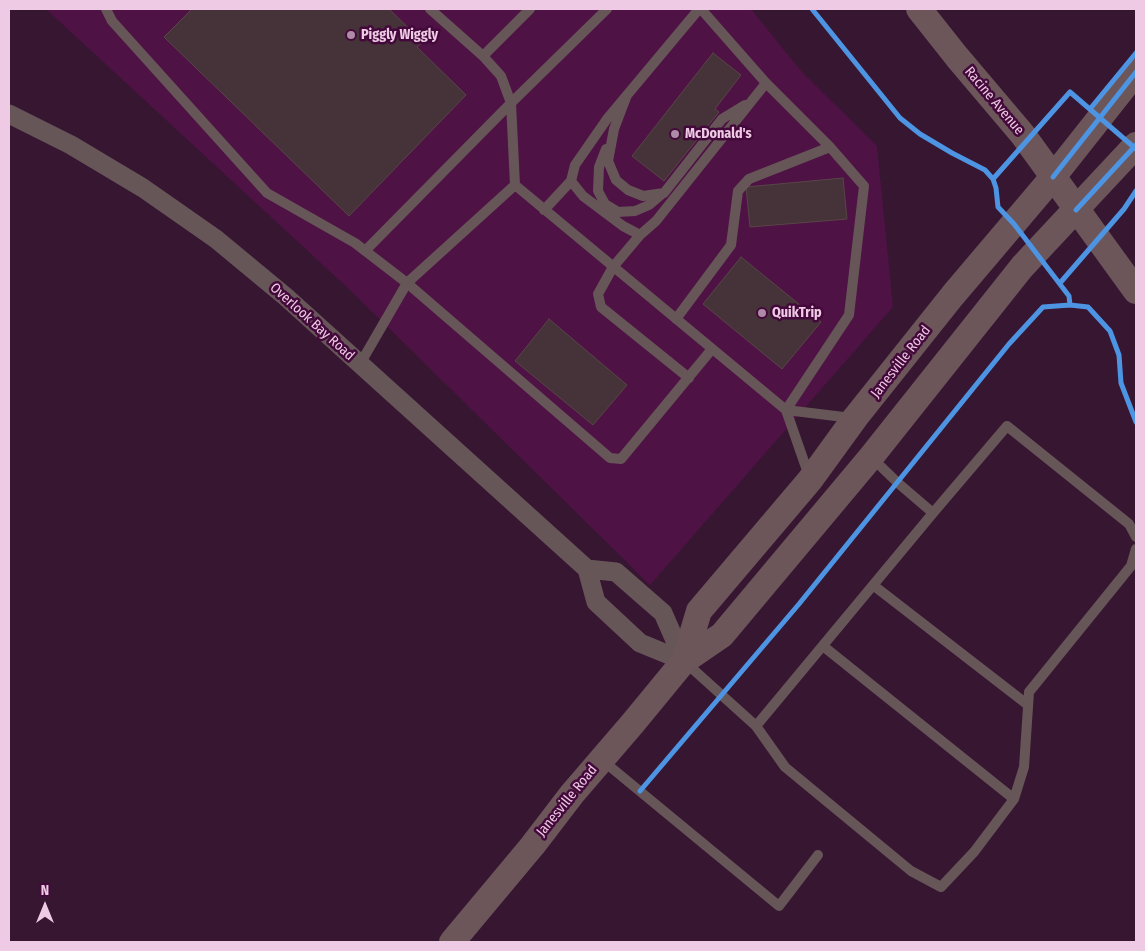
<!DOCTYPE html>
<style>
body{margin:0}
#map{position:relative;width:1145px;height:951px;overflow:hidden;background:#371632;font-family:"Fira Sans Condensed",sans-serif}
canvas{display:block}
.frame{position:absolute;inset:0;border:10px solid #eecae4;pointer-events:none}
.north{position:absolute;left:20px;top:881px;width:50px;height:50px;-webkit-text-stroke:4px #44093b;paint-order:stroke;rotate:0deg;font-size:14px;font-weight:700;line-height:20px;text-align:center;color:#eecae4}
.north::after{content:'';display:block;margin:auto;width:18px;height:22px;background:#eecae4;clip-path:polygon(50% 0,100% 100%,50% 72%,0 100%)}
</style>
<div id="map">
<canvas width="1145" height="951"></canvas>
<div class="frame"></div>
<div class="north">N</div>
</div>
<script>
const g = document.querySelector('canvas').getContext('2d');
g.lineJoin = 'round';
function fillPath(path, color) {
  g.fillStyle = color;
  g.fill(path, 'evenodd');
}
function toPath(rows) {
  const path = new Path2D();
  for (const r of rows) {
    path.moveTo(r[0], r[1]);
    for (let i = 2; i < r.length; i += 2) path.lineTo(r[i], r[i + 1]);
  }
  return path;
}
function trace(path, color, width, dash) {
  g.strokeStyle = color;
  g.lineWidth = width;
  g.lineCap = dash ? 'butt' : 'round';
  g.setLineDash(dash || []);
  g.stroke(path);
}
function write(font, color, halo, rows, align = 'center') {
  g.font = font + ' "Fira Sans Condensed",sans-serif';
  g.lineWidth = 5;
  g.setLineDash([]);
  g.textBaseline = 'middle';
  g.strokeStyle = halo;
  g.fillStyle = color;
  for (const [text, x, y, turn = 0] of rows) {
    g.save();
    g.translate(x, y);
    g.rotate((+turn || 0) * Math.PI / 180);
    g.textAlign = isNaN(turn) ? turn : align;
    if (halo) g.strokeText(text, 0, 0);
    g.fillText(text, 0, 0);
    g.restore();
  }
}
fillPath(toPath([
 [46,9,751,9,801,71,877,146,893,307,650,585,351,291]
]), '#4e1245');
const building = toPath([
 [192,9,389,9,423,42,417,47,466,95,349,216,164,37,192,9],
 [713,53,741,75,715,109,719,112,664,181,632,156,713,53],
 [843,178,847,219,750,227,746,187,843,178],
 [741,257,821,322,782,369,703,304,741,257],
 [549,319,627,385,593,425,515,361,549,319]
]);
fillPath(building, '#463339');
trace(building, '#584547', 1);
trace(toPath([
 [106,9,112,21,267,193,355,243,407,283,610,458,621,459,712,349],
 [430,9,483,56,501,76,511,103,515,185,786,410,809,476],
 [701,9,766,83,830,147],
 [483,56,530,9],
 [627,95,614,129,608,161,616,180,628,190,643,196,664,193,722,119,745,105],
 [606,149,599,167,598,191,605,204,618,212,635,211,649,205,662,194],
 [571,181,583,196,623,226,640,235],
 [544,210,571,181,575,165,607,119,699,9],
 [365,251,511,103,607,9],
 [676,319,731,245,738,191,749,179,830,147,864,186,849,315,786,410],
 [360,364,407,283,515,185],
 [689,378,601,307,598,294,613,267,640,235,656,221,766,83],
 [786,410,852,418],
 [871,457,898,483,933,513,1007,426,1129,524,1136,537],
 [873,585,1028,705],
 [823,646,1014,799],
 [685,662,756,726,785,767,911,871,941,887,974,852,1014,799,1024,767,1029,692,1131,566,1136,549],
 [756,726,933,513],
 [602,760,779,906,818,855]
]), '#675657', 10);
trace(toPath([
 [9,114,71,145,143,188,216,239,286,297,587,569,596,602,640,643,684,661],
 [587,569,616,572,663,613,684,661]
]), '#675657', 19);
trace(toPath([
 [919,9,957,57,1023,135,1136,291],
 [684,661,699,611,810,480,855,418,953,295,1053,177,1136,72],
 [452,942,533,845,572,794,633,723,684,661,722,635,871,457,1022,267,1136,145]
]), '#6c565a', 26);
trace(toPath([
 [812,9,900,118,920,134,952,153,985,170,993,179,996,188,998,207,1014,224,1069,296,1070,305],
 [1090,109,1136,53],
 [1053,177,1136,72],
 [993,179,1070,92,1136,149],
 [1076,210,1136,145],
 [1060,283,1124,209,1136,191],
 [640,791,799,604,1009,344,1043,307,1070,305,1088,307,1110,331,1119,355,1121,383,1136,422]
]), '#4d94e3', 5);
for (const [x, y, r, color] of [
 [351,35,5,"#ae8ba6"],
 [675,134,5,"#ae8ba6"],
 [762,313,5,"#ae8ba6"]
]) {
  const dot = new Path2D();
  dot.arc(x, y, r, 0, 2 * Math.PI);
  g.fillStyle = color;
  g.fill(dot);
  trace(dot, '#44093b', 2);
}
write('bold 14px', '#eecae4', '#44093b', [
 ["Piggly Wiggly",361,35],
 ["McDonald's",685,134],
 ["QuikTrip",772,313]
], 'left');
write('14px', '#eecae4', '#44093b', [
 ["Racine Avenue",994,101,50],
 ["Overlook Bay Road",312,322,42],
 ["Janesville Road",901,362,-52],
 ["Janesville Road",567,801,-51]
]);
</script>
